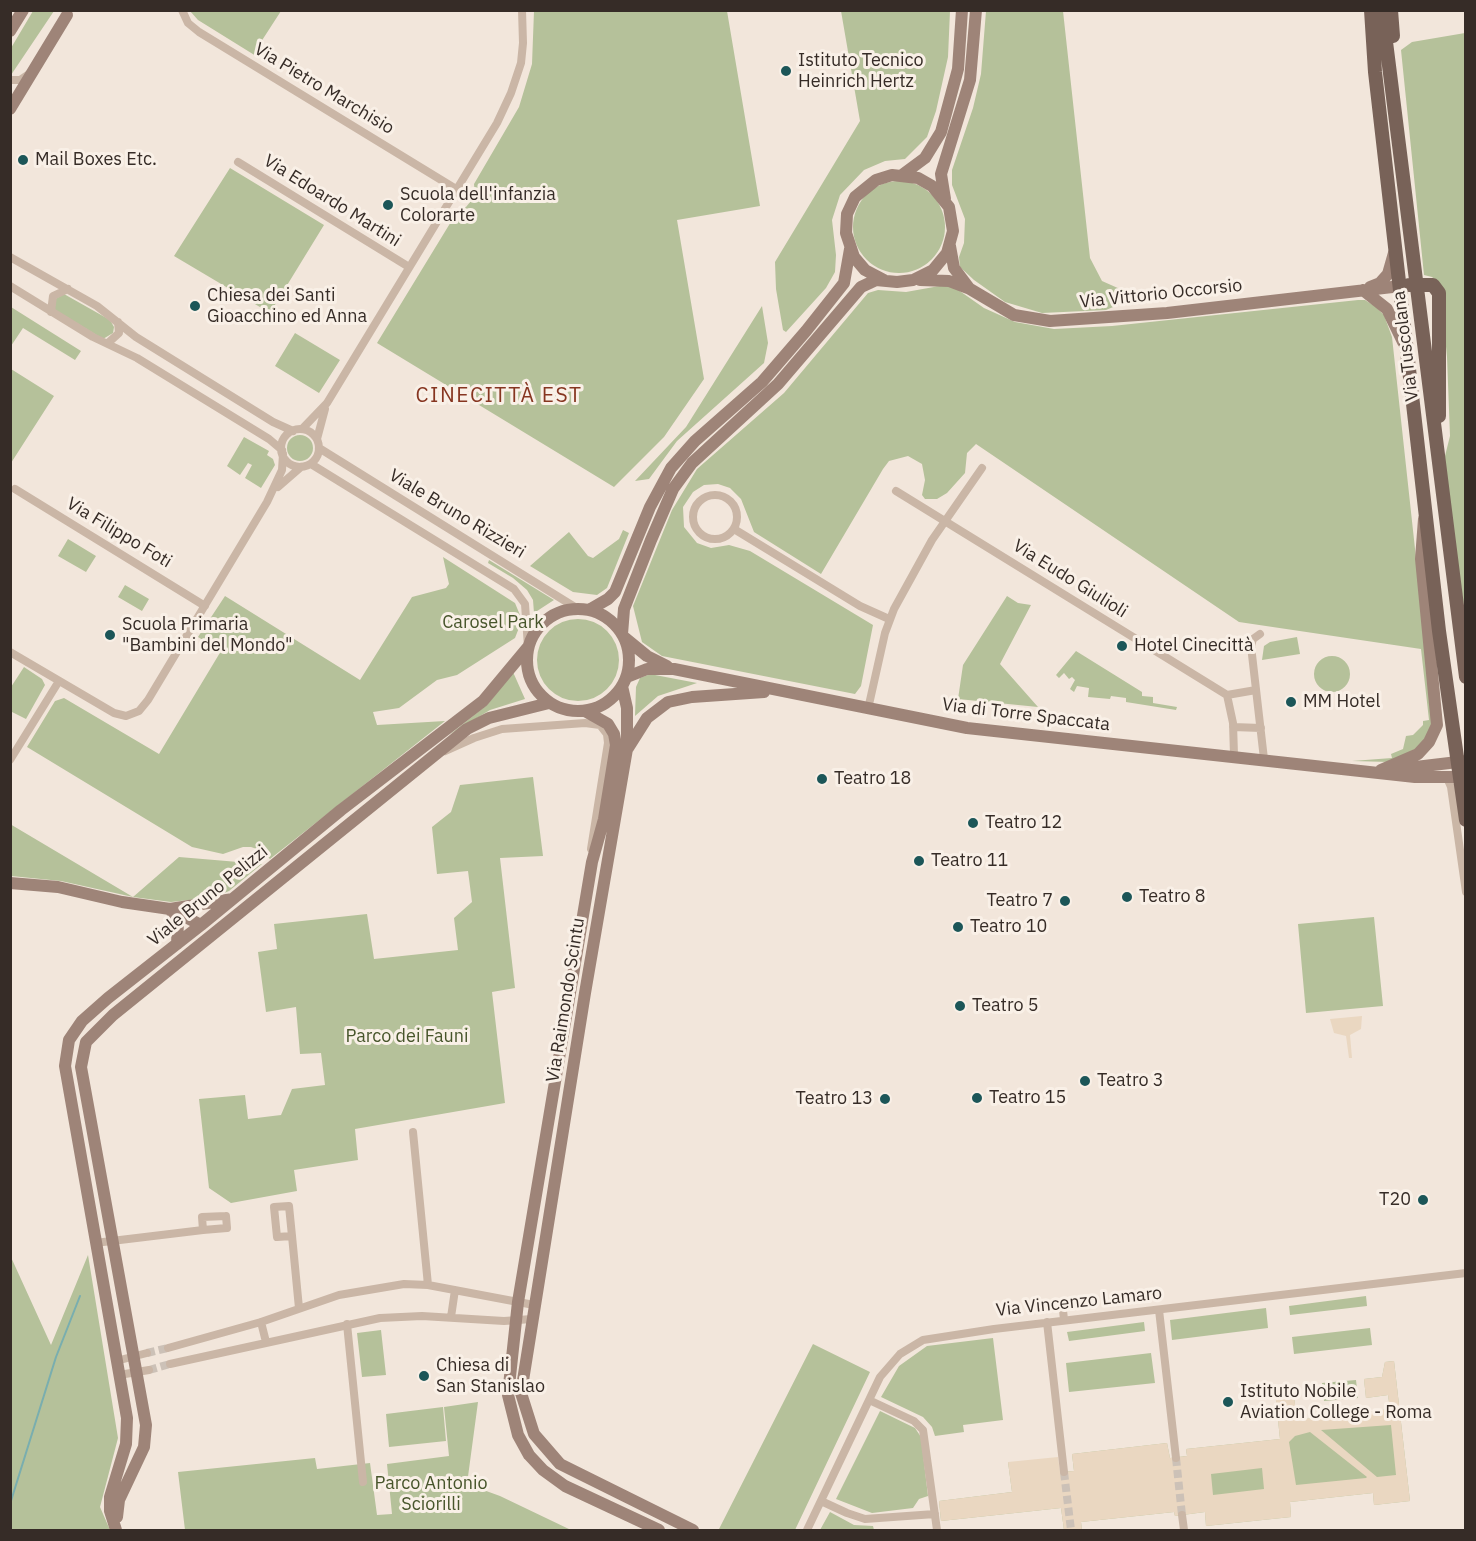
<!DOCTYPE html>
<meta charset="utf-8">
<style>
body{margin:0}
#map{position:relative;width:1476px;height:1541px;overflow:hidden;background:#f2e6db;font-family:"IBM Plex Sans",sans-serif}
canvas{display:block}
.frame{position:absolute;inset:0;border:12px solid #362c27;pointer-events:none}
</style>
<div id="map">
<canvas width="1476" height="1541"></canvas>
<div class="frame"></div>
</div>
<script>
const g = document.querySelector('canvas').getContext('2d');
g.lineJoin = 'round';
function fillPath(path, color) {
  g.fillStyle = color;
  g.fill(path, 'evenodd');
}
function toPath(rows) {
  const path = new Path2D();
  for (const r of rows) {
    if (r.length === 3) {
      path.moveTo(r[0] + r[2], r[1]);
      path.arc(r[0], r[1], r[2], 0, 2 * Math.PI);
      continue;
    }
    path.moveTo(r[0], r[1]);
    for (let i = 2; i < r.length; i += 2) path.lineTo(r[i], r[i + 1]);
  }
  return path;
}
function trace(path, color, width, dash) {
  g.strokeStyle = color;
  g.lineWidth = width;
  g.lineCap = dash ? 'butt' : 'round';
  g.setLineDash(dash || []);
  g.stroke(path);
}
function write(font, color, halo, rows, align = 'center') {
  g.font = font + ' "IBM Plex Sans",sans-serif';
  g.lineWidth = 6;
  g.setLineDash([]);
  g.textBaseline = 'middle';
  g.strokeStyle = halo;
  g.fillStyle = color;
  for (const [text, x, y, turn = 0] of rows) {
    g.save();
    g.translate(x, y);
    g.rotate((+turn || 0) * Math.PI / 180);
    g.textAlign = isNaN(turn) ? turn : align;
    if (halo) g.strokeText(text, 0, 0);
    g.fillText(text, 0, 0);
    g.restore();
  }
}
fillPath(toPath([
 [33,11,54,11,11,75,11,48],
 [190,11,190,10,281,11,259,45,256,56,198,20],
 [534,11,727,11,760,206,677,220,704,379,664,437,614,487,377,343,460,207,466,207,475,196,474,184,519,107,532,64],
 [841,11,950,11,948,57,936,111,927,137,905,159,885,161,864,170,840,195,832,220,836,255,835,272,826,288,786,332,783,330,776,289,775,262,860,121],
 [986,11,1063,11,1090,258,1102,281,1129,293,1130,300,1106,310,1042,313,1005,302,974,280,960,267,959,257,964,243,965,219,952,185,952,170,973,108,981,74],
 [1465,33,1465,616,1444,460,1450,436,1447,357,1440,284,1432,277,1424,275,1401,50,1412,42],
 [230,168,324,225,270,313,174,256],
 [899,227,46],
 [945,285,954,287,984,308,1015,322,1054,329,1112,326,1358,300,1365,300,1376,307,1384,315,1392,337,1426,650,1432,724,1421,746,1390,762,1352,761,1392,758,1391,754,1403,749,1406,736,1413,735,1423,725,1423,721,1429,720,1421,649,1239,622,976,444,967,453,965,473,947,493,937,499,925,499,922,495,925,480,922,464,908,456,889,461,883,469,821,574,754,532,741,499,730,488,718,484,704,485,693,492,683,507,684,527,697,543,711,548,729,545,750,551,873,625,861,686,855,694,662,656,642,642,633,606,672,510,697,469,784,393,868,293,878,290,906,292],
 [64,294,110,320,114,327,113,333,103,339,55,310,55,299],
 [762,306,768,343,764,363,677,441,649,479,635,481,686,427],
 [11,307,81,351,75,360,23,328,11,346],
 [295,333,340,360,319,393,275,366],
 [11,369,54,396,11,463],
 [300,448,13],
 [244,437,269,451,267,455,273,459,275,465,261,488,245,478,252,465,248,463,240,475,227,466],
 [623,530,629,533,607,588,597,595,573,592,530,566,569,532,588,556,593,558,619,539],
 [68,539,96,556,86,572,58,556],
 [443,557,515,603,522,620,515,638,457,675,437,680,399,708,373,712,377,725,445,721,270,859,260,850,251,847,243,847,223,854,192,847,27,747,55,701,64,698,159,754,221,651,198,637,225,596,360,680,412,597,446,588,449,584],
 [489,560,554,600,534,613,533,600,527,590,513,578,488,563],
 [125,585,149,599,142,611,118,597],
 [1007,596,1018,603,1031,605,1000,664,1038,707,958,699,963,665],
 [578,660,41],
 [1297,637,1300,654,1262,660,1264,646,1270,642],
 [1076,651,1142,692,1142,696,1153,697,1153,703,1177,707,1176,710,1126,702,1126,698,1111,696,1110,699,1088,697,1089,688,1077,686,1074,692,1070,689,1075,680,1072,677,1069,679,1064,673,1059,678,1056,675],
 [1332,674,18],
 [24,667,42,679,45,685,26,719,10,711,11,687],
 [513,672,525,699,490,710,449,735,487,705],
 [648,675,655,675,697,683,658,696,635,716,636,687,640,678],
 [533,777,543,856,500,858,515,988,492,992,505,1103,355,1129,358,1160,294,1170,297,1191,231,1203,209,1188,199,1099,245,1095,248,1119,281,1115,292,1089,325,1085,321,1053,300,1054,296,1007,266,1012,258,952,277,949,274,924,367,914,374,959,458,950,454,918,472,902,468,871,437,874,432,827,451,812,460,785],
 [10,824,133,897,179,857,262,864,229,891,215,897,171,902,133,897,61,881,11,876],
 [1374,917,1383,1006,1306,1013,1298,924],
 [10,1255,51,1345,88,1255,118,1438,100,1507,110,1530,11,1530],
 [1366,1296,1367,1306,1290,1315,1289,1306],
 [1266,1308,1268,1328,1172,1340,1170,1320],
 [1144,1322,1145,1331,1069,1341,1067,1332],
 [1370,1328,1372,1345,1294,1354,1292,1337],
 [381,1330,386,1375,362,1377,357,1333],
 [993,1338,1003,1420,963,1425,964,1432,935,1436,932,1427,923,1417,881,1397,899,1366,927,1346],
 [813,1344,870,1372,795,1530,719,1529],
 [1151,1353,1155,1383,1069,1392,1066,1363],
 [1394,1361,1410,1501,1374,1505,1373,1493,1290,1502,1291,1517,1206,1526,1205,1512,1175,1516,1174,1512,1081,1522,1082,1530,1064,1530,1061,1508,941,1521,939,1501,1012,1492,1008,1462,1060,1472,1074,1471,1072,1454,1167,1443,1170,1458,1187,1456,1186,1449,1280,1439,1275,1391,1293,1389,1297,1420,1390,1409,1388,1395,1366,1398,1364,1379,1382,1377,1385,1362],
 [1356,1380,1358,1398,1324,1401,1322,1383],
 [478,1402,467,1484,500,1496,571,1530,185,1530,178,1472,315,1458,317,1469,370,1463,377,1515,392,1514,387,1464,449,1456,444,1407],
 [443,1407,446,1441,389,1447,386,1414],
 [880,1411,915,1428,921,1437,928,1496,919,1499,913,1508,872,1513,836,1499],
 [830,1512,854,1525,873,1526,874,1530,820,1530]
]), '#b5c19a');
fillPath(toPath([
 [1362,1016,1361,1029,1350,1035,1352,1058,1349,1058,1346,1036,1334,1033,1330,1019],
 [1394,1361,1410,1501,1374,1505,1373,1493,1290,1502,1291,1517,1206,1526,1205,1512,1175,1516,1174,1512,1081,1522,1082,1530,1064,1530,1061,1508,941,1521,939,1501,1012,1492,1008,1462,1058,1457,1060,1472,1074,1471,1072,1454,1167,1443,1170,1458,1187,1456,1186,1449,1280,1439,1275,1391,1293,1389,1297,1420,1390,1409,1388,1395,1366,1398,1364,1379,1382,1377,1385,1362],
 [1391,1425,1396,1475,1377,1477,1321,1430],
 [1310,1432,1367,1477,1366,1478,1296,1485,1289,1442,1295,1436],
 [1262,1468,1264,1489,1213,1495,1211,1474]
]), '#ead7c1');
trace(toPath([
 [10,1504,56,1357,80,1296]
]), '#79aeaf', 2);
trace(toPath([
 [147,1353,168,1348],
 [149,1370,170,1364],
 [1176,1458,1182,1515],
 [1064,1472,1071,1530]
]), '#ccc1b7', 8, [8, 4]);
trace(toPath([
 [182,10,188,23,199,32,456,189],
 [10,80,20,80,29,74],
 [238,162,409,267],
 [10,257,97,306,136,337,273,422,293,431],
 [10,286,93,337,137,358,269,439,282,450],
 [51,312,53,296,68,289],
 [108,343,119,333,118,322],
 [302,429,327,403,497,123,511,93,521,63,523,43,522,10],
 [300,448,19],
 [317,439,325,409],
 [319,448,578,609],
 [311,464,514,589,525,604,528,647],
 [278,487,301,467],
 [15,489,205,606],
 [896,491,1227,695],
 [715,517,22],
 [734,529,860,606,889,619],
 [1260,634,1253,639,1251,646,1264,759],
 [10,652,114,713,126,716,139,711,148,700,267,502,282,470,283,454],
 [1227,695,1233,723,1234,755],
 [1227,695,1256,690],
 [868,709,885,633,894,609,932,540,982,468],
 [1233,727,1261,728],
 [445,751,474,738,502,729,585,723,600,725,607,734,608,743,591,849],
 [10,760,59,681],
 [1447,778,1451,787,1466,892],
 [413,1132,428,1285],
 [226,1216,227,1228,203,1230,202,1217,226,1216],
 [292,1236,277,1237,274,1207,289,1206,292,1236,299,1308],
 [95,1243,203,1230],
 [1063,1310,1064,1320],
 [1159,1310,1176,1458],
 [451,1317,455,1290],
 [261,1322,266,1342],
 [1047,1322,1064,1472],
 [347,1324,363,1482],
 [168,1348,261,1322,339,1295,404,1284,428,1285,534,1305],
 [116,1361,147,1353],
 [170,1364,380,1318,422,1316,504,1321,532,1319],
 [119,1375,149,1370],
 [869,1400,914,1421,923,1430,937,1530],
 [821,1501,847,1513,865,1519,935,1514],
 [1182,1515,1184,1530],
 [807,1530,880,1377,900,1354,923,1340,994,1329,1466,1273]
]), '#cab6a6', 8);
trace(toPath([
 [10,31,23,10],
 [10,109,67,15],
 [902,175,925,158,941,132,958,69,962,10],
 [945,199,941,174,970,80,976,10],
 [950,246,954,268,969,288],
 [920,280,949,281,970,289,1014,315,1050,321,1167,313,1401,286],
 [1370,287,1380,283,1388,274,1394,253],
 [1363,290,1387,309,1403,342],
 [578,660,51],
 [589,610,608,599,615,592,650,507,671,468,695,441,762,382,806,331,844,283,850,249],
 [622,634,624,609,651,540,673,489,692,463,778,384,861,287,876,280,897,282,913,280,933,270,947,253,953,231,949,207,932,186,918,178,892,175,876,180,855,197,847,214,846,233,854,257,865,270,884,280],
 [625,638,647,656,667,666],
 [627,677,647,669,674,669,967,728,1415,777,1466,777],
 [622,686,627,708,627,749,585,993,521,1393,534,1434,560,1464,693,1530],
 [585,711,608,724,614,734,616,745,604,819,592,862,518,1302,508,1395,518,1435,529,1455,543,1470,565,1486,659,1530],
 [628,748,647,718,668,702,692,697,764,692],
 [1399,769,1466,761],
 [1381,770,1418,754,1429,742,1437,725,1421,559,1424,519],
 [10,883,58,887,122,902,170,909,201,925],
 [170,909,233,899],
 [170,909,178,922,177,944],
 [117,1517,119,1500,144,1447,146,1425,81,1067,86,1042,113,1015,467,729,489,718,549,703],
 [116,1530,110,1511,110,1497,126,1444,127,1418,65,1066,69,1040,82,1021,108,998,201,925,341,810,483,701,528,647]
]), '#9e8478', 12);
trace(toPath([
 [1371,10,1375,72,1439,631,1466,820],
 [1382,10,1466,677],
 [1391,10,1393,36],
 [1409,285,1433,285,1439,293,1439,416]
]), '#786258', 14);
for (const [x, y, r, color] of [
 [786,71,6,"#1c5658"],
 [23,160,6,"#1c5658"],
 [388,205,6,"#1c5658"],
 [195,306,6,"#1c5658"],
 [110,635,6,"#1c5658"],
 [1122,646,6,"#1c5658"],
 [1291,702,6,"#1c5658"],
 [822,779,6,"#1c5658"],
 [973,823,6,"#1c5658"],
 [919,861,6,"#1c5658"],
 [1127,897,6,"#1c5658"],
 [1065,901,6,"#1c5658"],
 [958,927,6,"#1c5658"],
 [960,1006,6,"#1c5658"],
 [1085,1081,6,"#1c5658"],
 [977,1098,6,"#1c5658"],
 [885,1099,6,"#1c5658"],
 [1423,1200,6,"#1c5658"],
 [424,1376,6,"#1c5658"],
 [1228,1402,6,"#1c5658"]
]) {
  const dot = new Path2D();
  dot.arc(x, y, r, 0, 2 * Math.PI);
  g.fillStyle = color;
  g.fill(dot);
  trace(dot, '#f9f0e7', 2);
}
write('18px', '#362c27', '#f9f0e7', [
 ["Istituto Tecnico",798,61],
 ["Heinrich Hertz",798,82],
 ["Mail Boxes Etc.",35,160],
 ["Scuola dell'infanzia",400,195],
 ["Colorarte",400,216],
 ["Chiesa dei Santi",207,296],
 ["Gioacchino ed Anna",207,317],
 ["Scuola Primaria",122,625],
 ["\"Bambini del Mondo\"",122,646],
 ["Hotel Cinecittà",1134,646],
 ["MM Hotel",1303,702],
 ["Teatro 18",834,779],
 ["Teatro 12",985,823],
 ["Teatro 11",931,861],
 ["Teatro 8",1139,897],
 ["Teatro 7",1053,901,"right"],
 ["Teatro 10",970,927],
 ["Teatro 5",972,1006],
 ["Teatro 3",1097,1081],
 ["Teatro 15",989,1098],
 ["Teatro 13",873,1099,"right"],
 ["T20",1411,1200,"right"],
 ["Chiesa di",436,1366],
 ["San Stanislao",436,1387],
 ["Istituto Nobile",1240,1392],
 ["Aviation College - Roma",1240,1413]
], 'left');
write('18px', '#362c27', '#f9f0e7', [
 ["Via Pietro Marchisio",324,89,31],
 ["Via Edoardo Martini",332,201,32],
 ["Via Vittorio Occorsio",1161,294,-6],
 ["Via Tuscolana",1406,346,-97],
 ["Viale Bruno Rizzieri",457,514,31],
 ["Via Filippo Foti",119,533,31],
 ["Via Eudo Giulioli",1070,579,32],
 ["Via di Torre Spaccata",1026,715,7],
 ["Viale Bruno Pelizzi",208,896,-39],
 ["Via Raimondo Scintu",566,1000,-81],
 ["Via Vincenzo Lamaro",1079,1302,-6]
]);
write('18px', '#47552b', '#f9f0e7', [
 ["Carosel Park",493,623],
 ["Parco dei Fauni",407,1037],
 ["Parco Antonio",431,1484],
 ["Sciorilli",431,1505]
]);
g.letterSpacing = '1.5px';
write('21px', '#863520', '#f9f0e7', [
 ["CINECITTÀ EST",499,396]
]);
g.letterSpacing = '0px';
</script>
